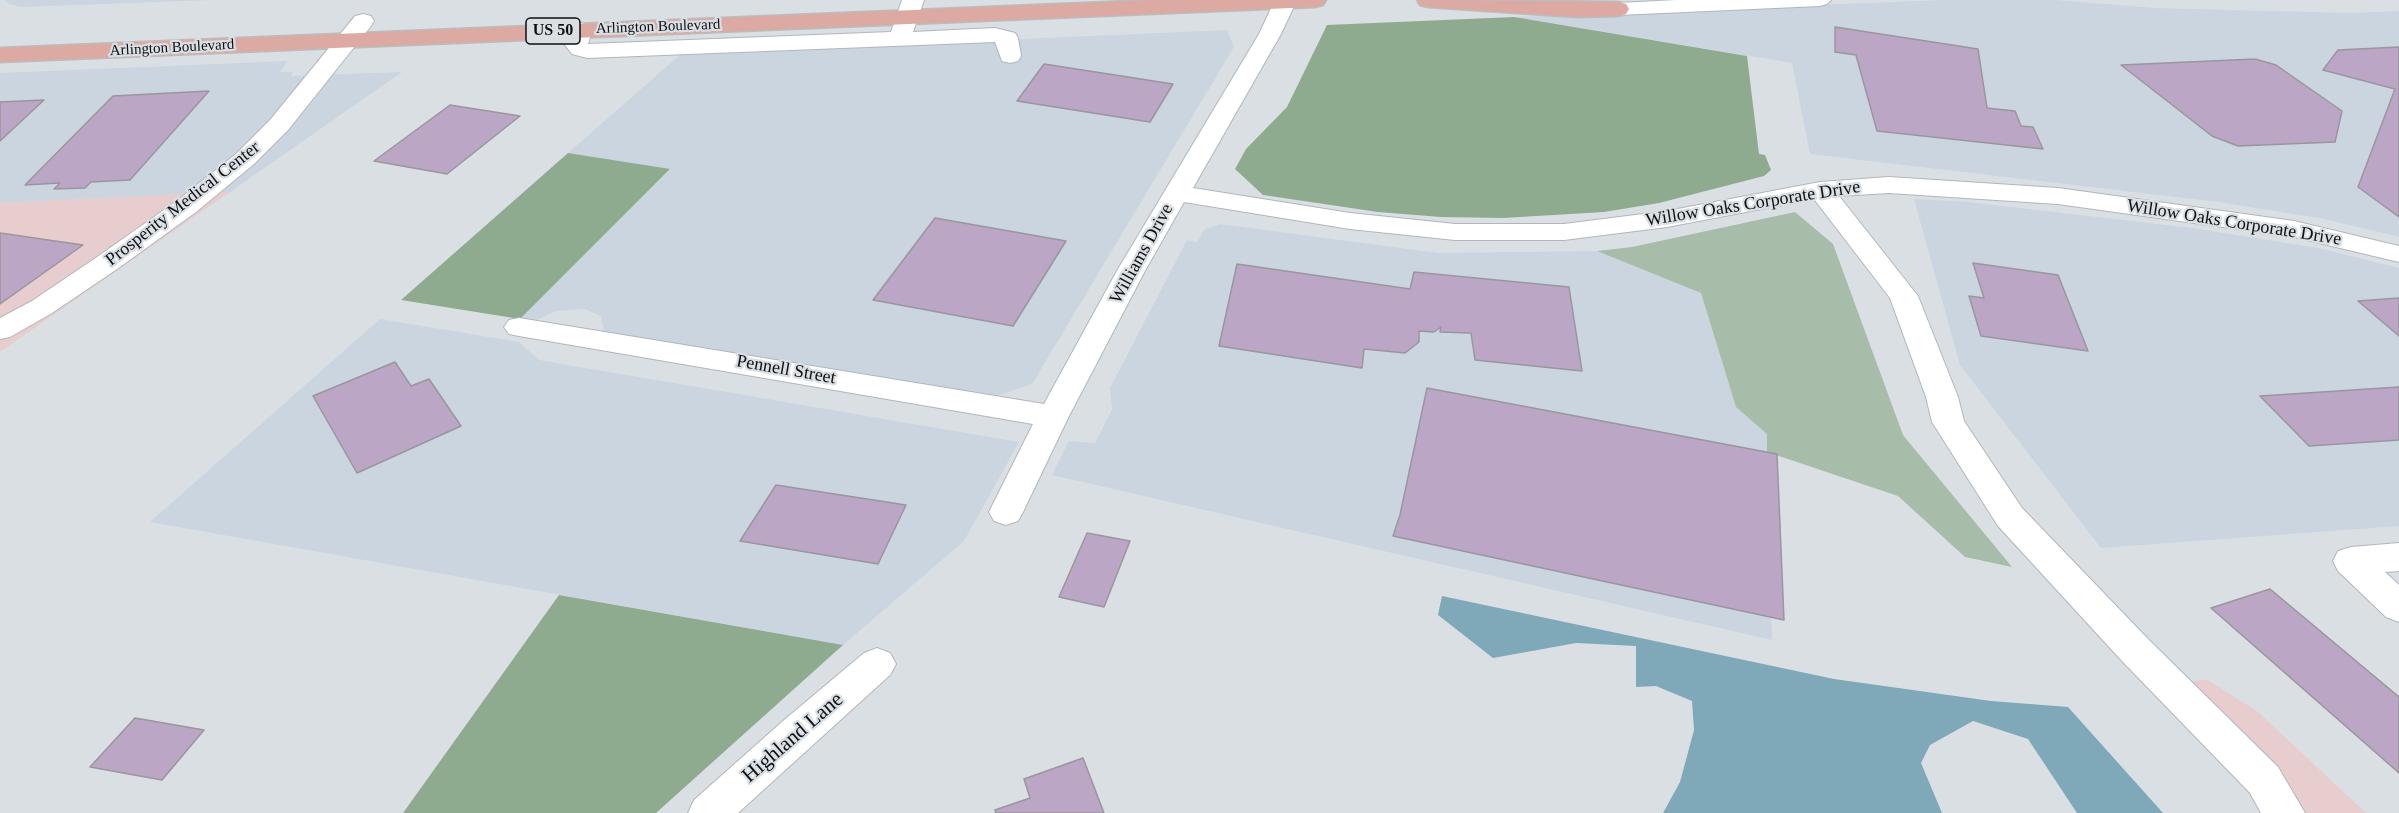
<!DOCTYPE html>
<style>
body{margin:0}
canvas{display:block;background:#dadfe4}
</style>
<canvas width="2399" height="813"></canvas>
<script>
const g = document.querySelector('canvas').getContext('2d');
g.lineJoin = 'round';
function fillPath(path, color) {
  g.fillStyle = color;
  g.fill(path, 'evenodd');
}
function toPath(rows) {
  const path = new Path2D();
  for (const r of rows) {
    path.moveTo(r[0], r[1]);
    for (let i = 2; i < r.length; i += 2) path.lineTo(r[i], r[i + 1]);
  }
  return path;
}
function trace(path, color, width, dash) {
  g.strokeStyle = color;
  g.lineWidth = width;
  g.lineCap = dash ? 'butt' : 'round';
  g.setLineDash(dash || []);
  g.stroke(path);
}
function write(font, color, halo, rows, align = 'center') {
  g.font = font + ' "Times New Roman",serif';
  g.lineWidth = 4.5;
  g.setLineDash([]);
  g.textBaseline = 'middle';
  g.strokeStyle = halo;
  g.fillStyle = color;
  for (const [text, x, y, turn = 0] of rows) {
    g.save();
    g.translate(x, y);
    g.rotate((+turn || 0) * Math.PI / 180);
    g.textAlign = isNaN(turn) ? turn : align;
    if (halo) g.strokeText(text, 0, 0);
    g.fillText(text, 0, 0);
    g.restore();
  }
}
fillPath(toPath([
 [5,0,212,0,22,7,9,4],
 [1942,0,2056,0,2154,8,2351,13,2399,11,2399,237,2325,219,2218,202,1810,154,1792,63,1514,17],
 [1227,30,1234,47,1032,384,996,396,604,332,601,316,585,309,556,311,534,321,520,319,670,170,568,153,681,54],
 [288,61,280,72,293,72,291,76,402,72,230,192,0,203,0,73],
 [1914,199,1968,202,2192,228,2318,248,2399,268,2399,526,2101,548,1960,365],
 [1220,224,1438,253,1597,251,1701,293,1736,406,1767,434,1772,640,1052,475,1069,441,1095,443,1112,409,1110,388,1187,240,1197,242,1205,229],
 [380,319,519,342,539,360,1019,442,964,541,843,645,150,522]
]), '#cad5e0');
fillPath(toPath([
 [222,192,230,192,0,352,0,203],
 [2208,680,2257,711,2366,813,2303,813,2188,681]
]), '#e8cdce');
fillPath(toPath([
 [1795,212,1833,244,1903,435,2012,567,1965,557,1898,496,1767,452,1767,434,1736,407,1701,293,1597,251,1632,247]
]), '#a8bda9');
fillPath(toPath([
 [1514,17,1747,56,1759,154,1765,155,1771,170,1764,176,1659,203,1604,212,1503,218,1441,217,1378,212,1263,195,1235,169,1246,149,1287,107,1327,25],
 [568,153,670,169,520,319,401,300],
 [559,595,843,645,656,813,403,813]
]), '#8eab90');
fillPath(toPath([
 [1442,596,1834,679,1991,701,2068,707,2163,813,2077,813,2028,739,1973,721,1930,745,1921,763,1942,813,1663,813,1680,782,1694,730,1692,701,1656,686,1636,687,1636,646,1576,643,1493,658,1438,615]
]), '#7fa8b8');
const building = toPath([
 [1835,27,1978,49,1987,108,2015,111,2021,126,2033,127,2043,149,1877,131,1856,55,1835,52,1835,27],
 [2399,47,2399,217,2358,187,2395,89,2323,70,2338,50,2399,47],
 [2255,59,2276,65,2342,111,2335,142,2238,146,2212,136,2121,65,2255,59],
 [1044,64,1173,84,1150,122,1017,101,1044,64],
 [209,91,130,180,91,182,85,188,54,189,60,183,25,185,113,96,209,91],
 [44,100,0,141,0,102,44,100],
 [450,105,520,116,447,174,374,161,450,105],
 [935,218,1066,241,1013,326,873,300,935,218],
 [0,233,83,245,0,304,0,233],
 [1973,263,2058,275,2088,351,1981,336,1969,296,1984,298,1973,263],
 [1237,264,1410,289,1414,272,1569,287,1582,371,1475,360,1471,333,1440,332,1441,327,1434,332,1419,331,1419,342,1405,353,1364,349,1362,368,1219,346,1237,264],
 [2399,298,2399,336,2358,301,2399,298],
 [395,362,411,386,429,379,461,426,357,473,313,396,395,362],
 [2399,387,2399,440,2309,446,2260,396,2399,387],
 [1427,388,1777,454,1784,620,1393,536,1400,515,1427,388],
 [776,485,906,505,878,564,740,541,776,485],
 [1087,533,1130,541,1104,607,1059,597,1087,533],
 [2270,589,2399,697,2399,773,2211,608,2270,589],
 [135,718,204,730,162,780,90,767,135,718],
 [1083,758,1104,813,996,813,995,810,1030,798,1024,779,1083,758]
]);
fillPath(building, '#bba6c6');
trace(building, '#9a969c', 1.5);
const minor = toPath([
 [902,0,924,0,913,32,995,28,1015,33,1018,38,1021,56,1018,61,1010,63,1002,61,995,42,587,58,572,54,565,45,573,25,581,23,589,25,592,30,588,44,891,32,902,0],
 [1275,0,1297,0,1281,34,1193,188,1350,213,1455,224,1564,224,1667,211,1820,182,1889,177,2058,188,2294,221,2399,246,2399,262,2294,237,2058,204,1889,193,1839,196,1918,296,1958,397,1964,421,2022,508,2148,639,2278,767,2305,813,2261,813,2250,793,2122,661,1998,526,1932,422,1926,397,1890,298,1814,199,1667,227,1564,240,1455,240,1350,229,1184,202,1146,269,1069,416,1023,512,1018,521,1006,525,994,521,989,512,1033,424,519,336,509,334,504,327,509,320,519,318,1044,404,1118,269,1259,34,1275,0],
 [1676,0,1831,0,1827,4,1820,6,1618,15,1610,14,1607,9,1610,4,1618,3,1676,0],
 [363,14,371,16,374,21,371,26,288,130,254,164,196,212,120,267,52,313,10,337,0,339,0,318,32,301,100,255,178,200,236,154,270,120,355,16,363,14],
 [2399,543,2399,571,2385,572,2399,585,2399,622,2386,617,2338,571,2333,561,2338,551,2351,547,2399,543],
 [877,648,890,653,896,664,890,675,738,813,688,813,694,800,783,721,864,653,877,648]
]);
const major = toPath([
 [1155,0,1326,0,1323,5,1315,7,0,62,0,48,1155,0],
 [1417,0,1618,2,1626,4,1629,9,1626,14,1618,16,1577,17,1428,7,1420,5,1417,0]
]);
trace(minor, '#b2b6bc', 2);
trace(major, '#bcbcbc', 3);
fillPath(minor, '#fff');
fillPath(major, '#dca9a3');
write('15px', '#0e0f11', '#dadfe4', [
 ["Arlington Boulevard",658,27,-2],
 ["Arlington Boulevard",172,48,-3]
]);
for (const [x, y, w] of [
 [553,31,54]
]) {
  const box = new Path2D();
  box.roundRect(x - w / 2, y - 13, w, 26, 4.5);
  g.fillStyle = '#dadfe4';
  g.fill(box);
  trace(box, '#0e0f11', 1.5);
}
write('bold 16px', '#0e0f11', null, [
 ["US 50",553,31]
]);
write('18px', '#0e0f11', '#dadfe4', [
 ["Prosperity Medical Center",183,204,-38],
 ["Willow Oaks Corporate Drive",1753,204,-9],
 ["Willow Oaks Corporate Drive",2234,223,9],
 ["Williams Drive",1142,254,-61],
 ["Pennell Street",786,370,10]
]);
write('21px', '#0e0f11', '#dadfe4', [
 ["Highland Lane",793,738,-41]
]);
</script>
